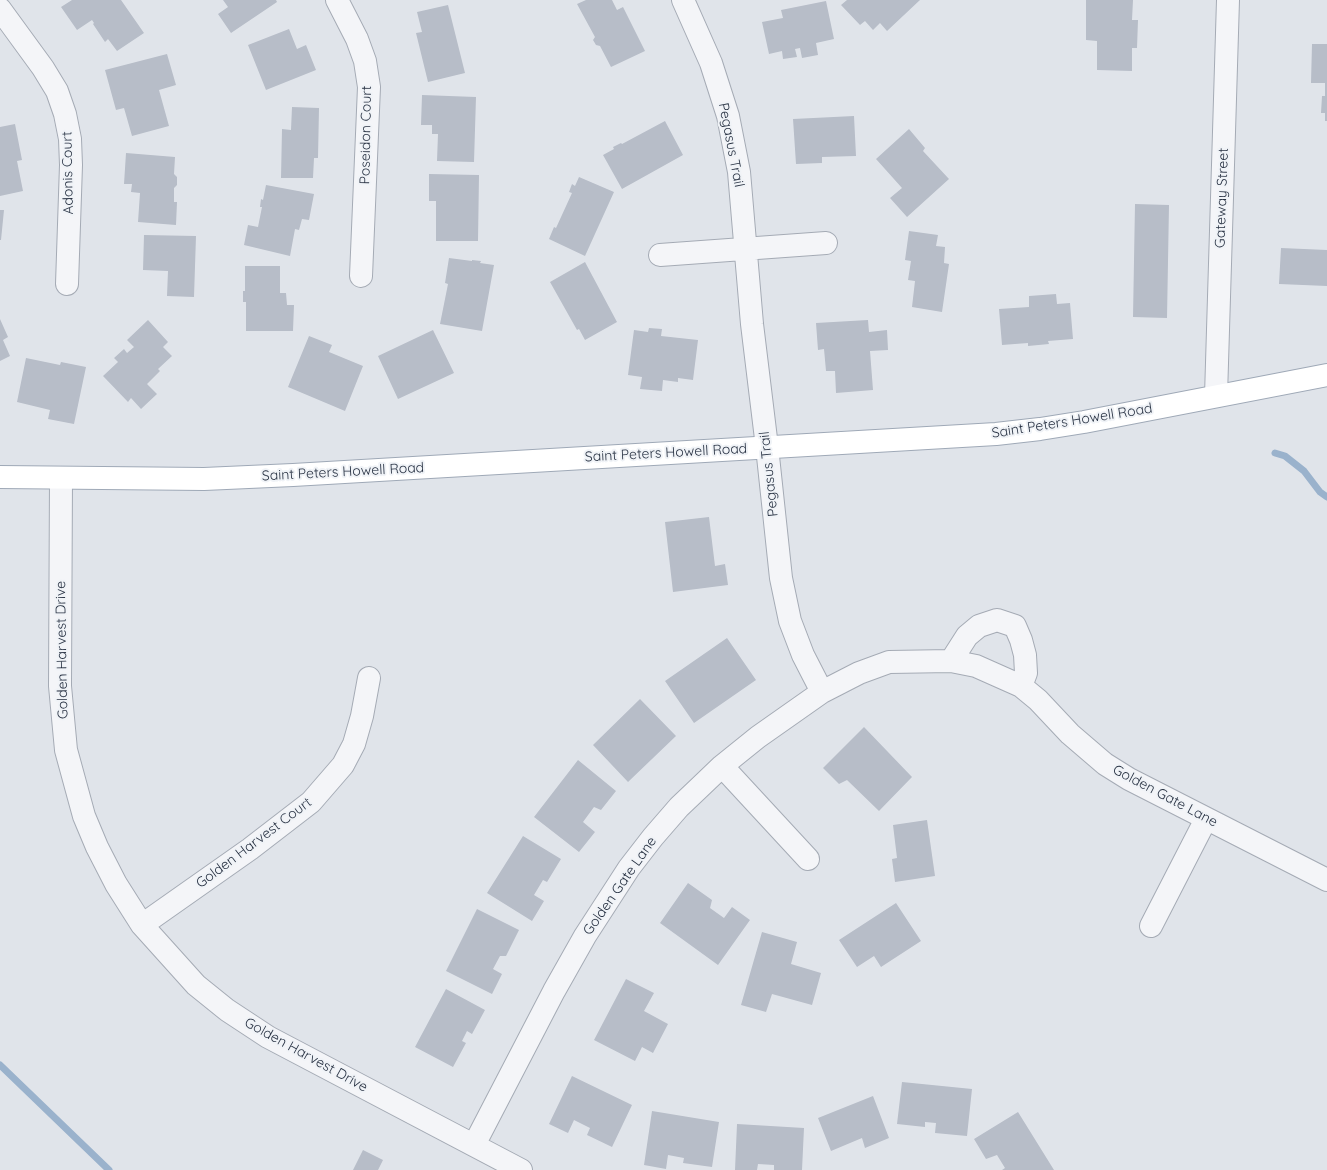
<!DOCTYPE html>
<style>
body{margin:0}
canvas{display:block;background:#e0e4ea}
</style>
<canvas width="1327" height="1170"></canvas>
<script>
const g = document.querySelector('canvas').getContext('2d');
g.lineJoin = 'round';
function toPath(rows) {
  const path = new Path2D();
  for (const r of rows) {
    path.moveTo(r[0], r[1]);
    for (let i = 2; i < r.length; i += 2) path.lineTo(r[i], r[i + 1]);
  }
  return path;
}
function trace(path, color, width, dash) {
  g.strokeStyle = color;
  g.lineWidth = width;
  g.lineCap = dash ? 'butt' : 'round';
  g.setLineDash(dash || []);
  g.stroke(path);
}
function fillPath(path, color) {
  g.fillStyle = color;
  g.fill(path, 'evenodd');
}
function write(font, color, halo, rows, align = 'center') {
  g.font = font + ' Quicksand,sans-serif';
  g.lineWidth = 4;
  g.setLineDash([]);
  g.textBaseline = 'middle';
  g.strokeStyle = halo;
  g.fillStyle = color;
  for (const [text, x, y, turn = 0] of rows) {
    g.save();
    g.translate(x, y);
    g.rotate((+turn || 0) * Math.PI / 180);
    g.textAlign = isNaN(turn) ? turn : align;
    if (halo) g.strokeText(text, 0, 0);
    g.fillText(text, 0, 0);
    g.restore();
  }
}
trace(toPath([
 [1275,453,1285,456,1304,471,1320,492,1327,497],
 [0,1065,109,1170]
]), '#9ab2cc', 7);
fillPath(toPath([
 [72,0,121,0,144,33,117,51,108,39,105,42,93,24,94,23,92,20,77,30,61,7],
 [223,0,276,0,277,2,231,33,218,14,228,7],
 [586,0,612,0,617,10,623,7,645,51,611,67,600,46,596,45,593,40,595,37,577,4],
 [847,0,920,0,887,31,880,23,873,30,865,21,860,25,841,5],
 [1086,0,1133,0,1132,20,1138,20,1137,48,1132,48,1132,71,1097,70,1097,41,1086,40],
 [826,1,834,39,816,43,818,55,802,58,800,48,795,49,797,57,783,59,782,51,769,54,762,22,783,18,781,10],
 [448,5,465,73,428,82,416,33,422,32,417,12],
 [289,29,297,49,306,45,316,70,266,90,248,45],
 [1312,44,1327,44,1327,121,1325,121,1325,113,1321,113,1322,96,1325,96,1325,83,1311,83],
 [167,54,176,85,159,90,169,126,132,136,124,108,116,110,105,70],
 [422,95,476,97,474,162,437,161,438,134,432,134,432,125,421,125],
 [292,107,319,108,318,158,314,158,313,178,281,178,282,129,291,130],
 [854,116,856,156,822,157,822,163,796,164,793,119],
 [665,121,683,155,622,189,603,155,614,149,613,147,621,143,622,144],
 [15,124,22,160,17,161,23,191,0,196,0,127],
 [909,129,925,148,923,151,949,179,907,217,890,198,902,188,876,159],
 [126,153,175,157,174,174,177,177,177,185,174,188,174,202,177,202,176,225,138,222,140,193,131,192,132,184,124,184],
 [429,174,479,175,478,241,436,241,436,201,429,201],
 [579,177,614,192,585,256,549,239,554,227,556,228,572,193,569,192,572,184,575,186],
 [266,185,314,194,309,220,302,219,299,230,295,229,290,256,244,245,248,225,258,227,262,207,260,207,261,199,263,200],
 [1135,204,1169,205,1167,318,1133,317],
 [0,210,4,210,1,240,0,240],
 [909,231,938,235,936,246,945,247,944,263,949,264,942,312,912,307,915,281,908,280,911,261,905,260],
 [144,235,196,236,194,297,167,296,168,271,143,270],
 [1281,248,1327,250,1327,286,1279,284],
 [449,258,472,261,472,260,481,261,480,263,494,265,482,331,440,324,448,284,445,283],
 [585,262,617,322,585,340,579,329,577,330,550,282],
 [245,266,280,266,280,293,286,293,287,305,294,305,293,331,246,331,246,302,243,302,243,291,245,291],
 [1056,294,1057,304,1070,303,1073,339,1048,341,1049,344,1028,346,1028,343,1002,345,999,309,1029,307,1029,296],
 [0,319,8,337,3,340,10,356,0,361],
 [148,320,168,342,163,347,172,356,158,369,160,371,147,384,157,394,141,409,131,398,128,402,103,376,118,362,114,358,124,349,127,353,134,347,127,340],
 [868,320,869,332,887,330,888,350,870,351,873,390,836,393,835,371,826,371,824,349,818,350,816,323],
 [649,328,662,329,661,336,698,340,693,380,678,378,678,382,663,380,662,391,640,389,642,377,628,375,634,330,648,332],
 [433,330,454,373,398,399,378,356],
 [309,336,332,345,329,352,363,366,345,411,288,387],
 [26,358,60,365,61,362,86,367,74,424,48,419,50,410,17,402],
 [709,517,715,566,725,564,728,585,673,592,665,522],
 [727,638,756,680,694,723,665,681],
 [640,699,676,736,628,782,593,745],
 [864,727,912,777,879,811,847,780,839,784,823,768],
 [578,760,616,791,601,810,594,807,583,822,595,832,579,852,534,817],
 [927,820,935,876,895,882,892,859,897,858,893,825],
 [523,836,561,859,547,882,543,880,534,895,544,901,532,921,487,893],
 [688,883,712,900,710,908,724,918,732,907,750,920,718,965,660,923],
 [896,903,921,941,881,967,874,956,857,967,839,940],
 [477,909,519,930,506,956,500,956,493,969,502,974,492,994,446,971],
 [762,932,797,942,791,964,821,973,812,1005,772,994,766,1012,741,1005],
 [626,979,654,993,644,1011,668,1024,653,1053,642,1047,635,1061,594,1040],
 [446,989,485,1010,472,1034,467,1031,462,1041,466,1043,453,1067,415,1047],
 [572,1076,632,1105,612,1147,587,1135,590,1128,574,1120,568,1133,549,1124],
 [902,1082,972,1089,967,1136,935,1133,936,1123,925,1122,925,1127,897,1124],
 [873,1096,889,1138,865,1148,862,1138,831,1151,818,1118],
 [652,1111,719,1122,712,1167,683,1163,684,1158,668,1155,666,1169,644,1165],
 [1018,1112,1054,1170,1002,1170,1005,1168,997,1155,986,1159,974,1139],
 [737,1124,804,1128,802,1170,774,1170,774,1165,758,1164,757,1170,735,1170],
 [363,1150,383,1160,378,1170,353,1170]
]), '#b7bdc8');
const minor = toPath([
 [337,0,357,39,365,61,369,87,361,276],
 [683,0,711,63,728,116,739,172,752,324,767,447,781,578,790,621,803,655,822,692],
 [0,9,43,68,57,91,65,114,70,139,71,165,67,284],
 [660,255,826,243],
 [1216,396,1228,0],
 [61,478,60,686,66,750,84,816,97,847,116,884,142,925,196,985,227,1010,268,1037,521,1170],
 [951,661,967,636,979,626,997,620,1015,626,1021,640,1025,655,1026,673,1021,686],
 [722,766,808,859],
 [142,925,250,849,311,802,343,765,354,744,362,716,369,678],
 [1151,926,1206,819],
 [474,1145,554,991,585,936,629,868,653,837,679,807,699,788,722,766,758,737,822,692,859,673,889,662,951,661,976,666,1021,686,1038,700,1070,734,1105,764,1129,779,1327,880]
]);
const major = toPath([
 [0,477,204,479,293,475,996,434,1040,429,1084,422,1327,375]
]);
trace(minor, '#a5abb5', 24);
trace(major, '#9fa9b7', 24);
trace(minor, '#f4f5f8', 22);
trace(major, '#fff', 22);
write('14px', '#283243', '#f0f3f7', [
 ["Poseidon Court",366,135,-89],
 ["Pegasus Trail",731,145,79],
 ["Adonis Court",68,173,-91],
 ["Gateway Street",1222,198,-88],
 ["Saint Peters Howell Road",1072,421,-9],
 ["Saint Peters Howell Road",666,453,-3],
 ["Saint Peters Howell Road",343,472,-3],
 ["Pegasus Trail",769,474,-96],
 ["Golden Harvest Drive",62,650,-91],
 ["Golden Gate Lane",1165,796,28],
 ["Golden Harvest Court",254,843,-37],
 ["Golden Gate Lane",620,886,-55],
 ["Golden Harvest Drive",306,1055,29]
]);
</script>
